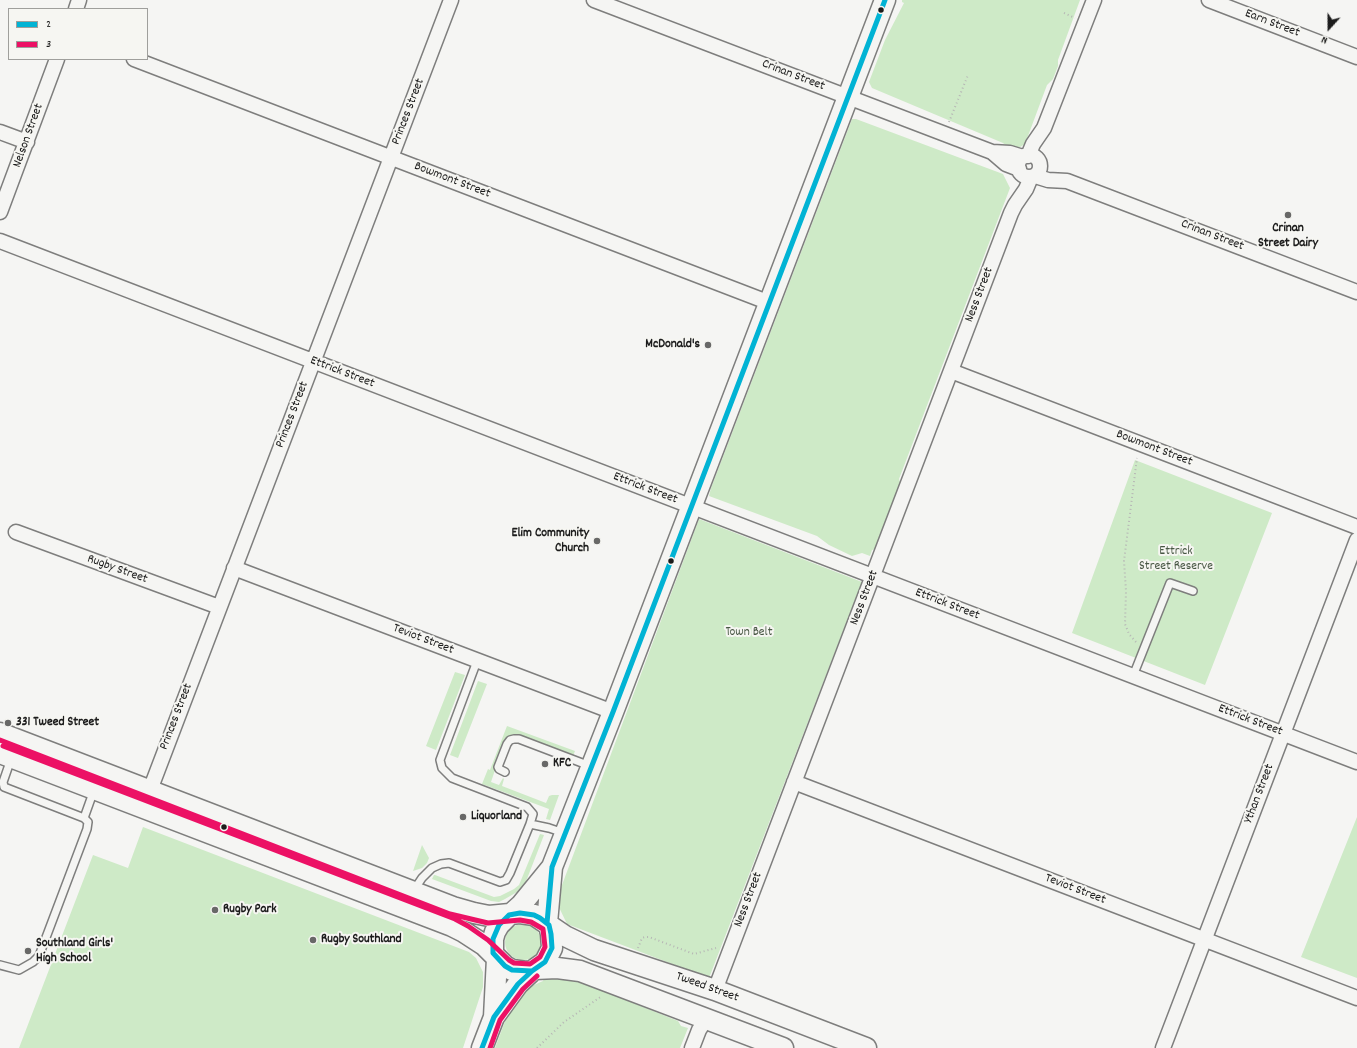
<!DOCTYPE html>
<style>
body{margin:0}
#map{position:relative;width:1357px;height:1048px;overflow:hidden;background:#f5f5f3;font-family:Dekko,sans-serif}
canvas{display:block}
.legend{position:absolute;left:8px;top:8px;width:140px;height:52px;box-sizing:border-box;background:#f6f6f2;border:1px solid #9f9f9c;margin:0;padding:5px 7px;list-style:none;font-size:12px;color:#1c1c1c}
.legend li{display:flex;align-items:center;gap:8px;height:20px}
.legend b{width:20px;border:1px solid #9f9f9c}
.north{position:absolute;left:1309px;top:8px;width:40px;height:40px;-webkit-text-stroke:3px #f6f6f2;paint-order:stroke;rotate:201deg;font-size:11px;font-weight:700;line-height:16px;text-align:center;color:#1c1c1c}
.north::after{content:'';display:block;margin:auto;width:14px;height:18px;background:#1c1c1c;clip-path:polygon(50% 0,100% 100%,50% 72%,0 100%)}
</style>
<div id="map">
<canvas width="1357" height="1048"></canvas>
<ul class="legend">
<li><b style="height:5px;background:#01b3d4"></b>2</li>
<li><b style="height:5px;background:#ec1165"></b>3</li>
</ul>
<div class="north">N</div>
</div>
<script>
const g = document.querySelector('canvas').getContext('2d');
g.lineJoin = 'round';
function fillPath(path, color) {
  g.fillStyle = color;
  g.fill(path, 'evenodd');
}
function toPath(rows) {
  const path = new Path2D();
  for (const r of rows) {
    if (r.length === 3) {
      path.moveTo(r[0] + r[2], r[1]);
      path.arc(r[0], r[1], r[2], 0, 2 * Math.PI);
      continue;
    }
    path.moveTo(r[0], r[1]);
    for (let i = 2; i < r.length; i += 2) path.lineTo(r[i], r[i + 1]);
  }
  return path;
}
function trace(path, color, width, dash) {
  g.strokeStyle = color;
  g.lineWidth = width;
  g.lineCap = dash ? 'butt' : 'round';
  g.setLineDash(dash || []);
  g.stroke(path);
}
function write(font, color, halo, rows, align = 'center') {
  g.font = font + ' Dekko,sans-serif';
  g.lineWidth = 4;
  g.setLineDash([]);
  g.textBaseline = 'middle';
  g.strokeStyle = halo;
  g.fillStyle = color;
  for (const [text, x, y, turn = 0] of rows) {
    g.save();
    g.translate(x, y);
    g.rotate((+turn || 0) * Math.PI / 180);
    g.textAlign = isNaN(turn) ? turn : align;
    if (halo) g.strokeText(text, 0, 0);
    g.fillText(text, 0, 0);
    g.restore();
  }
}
fillPath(toPath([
 [902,0,1080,0,1058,60,1058,66,1053,79,1047,85,1025,144,1017,149,1010,149,1003,143,872,88,869,82,885,40,904,3,902,2],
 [852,119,856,119,1003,174,1010,188,899,479,902,487,879,548,872,550,870,556,862,553,852,556,829,545,817,536,709,496,711,488],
 [1135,460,1272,513,1205,685,1072,633],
 [699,519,862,582,709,978,567,924,556,901],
 [455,672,465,675,436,750,426,746],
 [478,681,487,684,458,758,450,755],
 [507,726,575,751,573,756,518,735,513,735,507,738,503,746,491,782,499,785,503,778,504,779,502,786,546,803,549,796,552,795,559,795,550,820,546,819,549,809,482,784,488,769,490,770],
 [1357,817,1357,978,1301,957],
 [143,827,469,952,476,958,483,972,483,987,463,1048,19,1048,93,855,128,868],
 [540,834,544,835,525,884,517,892,505,899,499,902,491,901,432,879,434,875,435,875,494,897,500,896,514,889,519,885],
 [422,845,429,858,427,863,422,868,413,871],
 [523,942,18],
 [546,974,557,978,569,977,678,1021,681,1026,688,1028,680,1048,495,1048,510,1008,525,989,543,981]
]), '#ceeac7');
const lane = toPath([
 [477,661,440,760,442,768,452,778,527,807,533,814,530,824],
 [1133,676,1170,583,1193,591],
 [505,772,499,769,498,767,507,744,510,740,514,739,519,739,590,766],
 [84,818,94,790],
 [414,890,422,878,432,868,441,864,449,863,500,882,506,880,510,873,530,824,549,828,564,833],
 [0,965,19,970,33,962,39,956,87,829,88,822,84,818,4,787,3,782,11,759]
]);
const street = toPath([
 [594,0,992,152,1010,153,1023,157],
 [1209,0,1357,57],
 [76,9,79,0],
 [134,59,770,303],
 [0,132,27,142],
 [992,152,1006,164,1019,169],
 [1029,166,11],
 [1028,156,1033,144,1044,128,1094,0],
 [1035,176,1048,180,1067,181,1357,292],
 [0,212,57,59],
 [0,241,1357,762],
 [951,371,1357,527],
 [16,532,219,607],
 [234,568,613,712],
 [794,782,1357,998],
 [147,798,451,0],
 [715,990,1011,213,1015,205,1026,189,1031,177],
 [692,1048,699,1030,706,1019],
 [1163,1048,1357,540]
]);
const secondary = toPath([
 [0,733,453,907,474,913,489,916,520,913,534,915,565,936,594,950,715,990,866,1048],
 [0,753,452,926,464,932,484,945,505,966,512,970,526,972,532,971,535,969,557,968,580,971,783,1048],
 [511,914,521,905,552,867],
 [547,923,552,867,613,712,885,0],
 [493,953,493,939,495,932,499,925,509,915],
 [535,969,545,962,552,948,551,934,549,925],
 [494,1017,497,958],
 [482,1048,494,1017,518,984,532,971]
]);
trace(lane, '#7e7e7d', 10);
trace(street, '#7e7e7d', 17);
trace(secondary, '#7e7e7d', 23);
trace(toPath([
 [1064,13,1075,18],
 [949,122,968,75],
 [1136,642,1129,634,1125,624,1126,591,1124,561,1137,458],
 [638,948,642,938,645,937,649,937,694,954,716,948],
 [537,1048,564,1022,602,996]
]), '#b6b6b5', 2, [1, 3]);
trace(lane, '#f5f5f3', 7);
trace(street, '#f5f5f3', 14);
trace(secondary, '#f5f5f3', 20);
trace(toPath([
 [520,913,534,915,540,918,549,925,551,934,552,948,545,962,532,971,512,970,505,966,493,953,493,939,499,925,509,915,520,913],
 [547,923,552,867,613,712,885,0],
 [482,1048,494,1017,518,984,532,971]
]), '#01b3d4', 5);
trace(toPath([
 [0,740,450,914,488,923,520,920,531,922,543,929,545,947,540,957,530,964,514,963,509,960,488,940,468,926,455,919,3,746],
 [490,1048,500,1020,523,989,537,976]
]), '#ec1165', 5);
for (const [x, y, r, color] of [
 [881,10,3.5,"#1c1c1c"],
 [1288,215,4,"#686867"],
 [708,345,4,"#686867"],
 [597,541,4,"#686867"],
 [671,561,3.5,"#1c1c1c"],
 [8,723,4,"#686867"],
 [545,764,4,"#686867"],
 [463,817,4,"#686867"],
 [224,827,3.5,"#1c1c1c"],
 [215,910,4,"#686867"],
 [313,940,4,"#686867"],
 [28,951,4,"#686867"]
]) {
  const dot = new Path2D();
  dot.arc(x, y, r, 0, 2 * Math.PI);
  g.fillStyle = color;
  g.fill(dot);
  trace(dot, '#f6f6f2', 1.5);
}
write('13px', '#1c1c1c', '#f6f6f2', [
 ["Earn Street",1272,24,21],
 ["Crinan Street",793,76,21],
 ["Princes Street",409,112,-69],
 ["Nelson Street",29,136,-70],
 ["Bowmont Street",452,181,21],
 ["Crinan Street",1212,236,21],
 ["Ness Street",980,295,-69],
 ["Ettrick Street",342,373,21],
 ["Princes Street",293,415,-69],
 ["Bowmont Street",1154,449,21],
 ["Ettrick Street",645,489,21],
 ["Rugby Street",117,570,20],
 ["Ness Street",865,598,-69],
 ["Ettrick Street",947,605,21],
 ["Teviot Street",423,640,21],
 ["Princes Street",177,717,-69],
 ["Ettrick Street",1250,721,21],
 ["Ythan Street",1260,794,-69],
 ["Teviot Street",1075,890,21],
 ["Ness Street",749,900,-69],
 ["Tweed Street",707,988,20]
]);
write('bold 13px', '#1c1c1c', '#f6f6f2', [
 ["Crinan",1288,229,"center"],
 ["Street Dairy",1288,244,"center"],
 ["McDonald's",700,345,"right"],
 ["Elim Community",589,534,"right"],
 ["Church",589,549,"right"],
 ["331 Tweed Street",16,723],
 ["KFC",553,764],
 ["Liquorland",471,817],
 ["Rugby Park",223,910],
 ["Rugby Southland",321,940],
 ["Southland Girls'",36,944],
 ["High School",36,959]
], 'left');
write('13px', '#485744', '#f6f6f2', [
 ["Ettrick",1176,552],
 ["Street Reserve",1176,567],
 ["Town Belt",749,633]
]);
</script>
